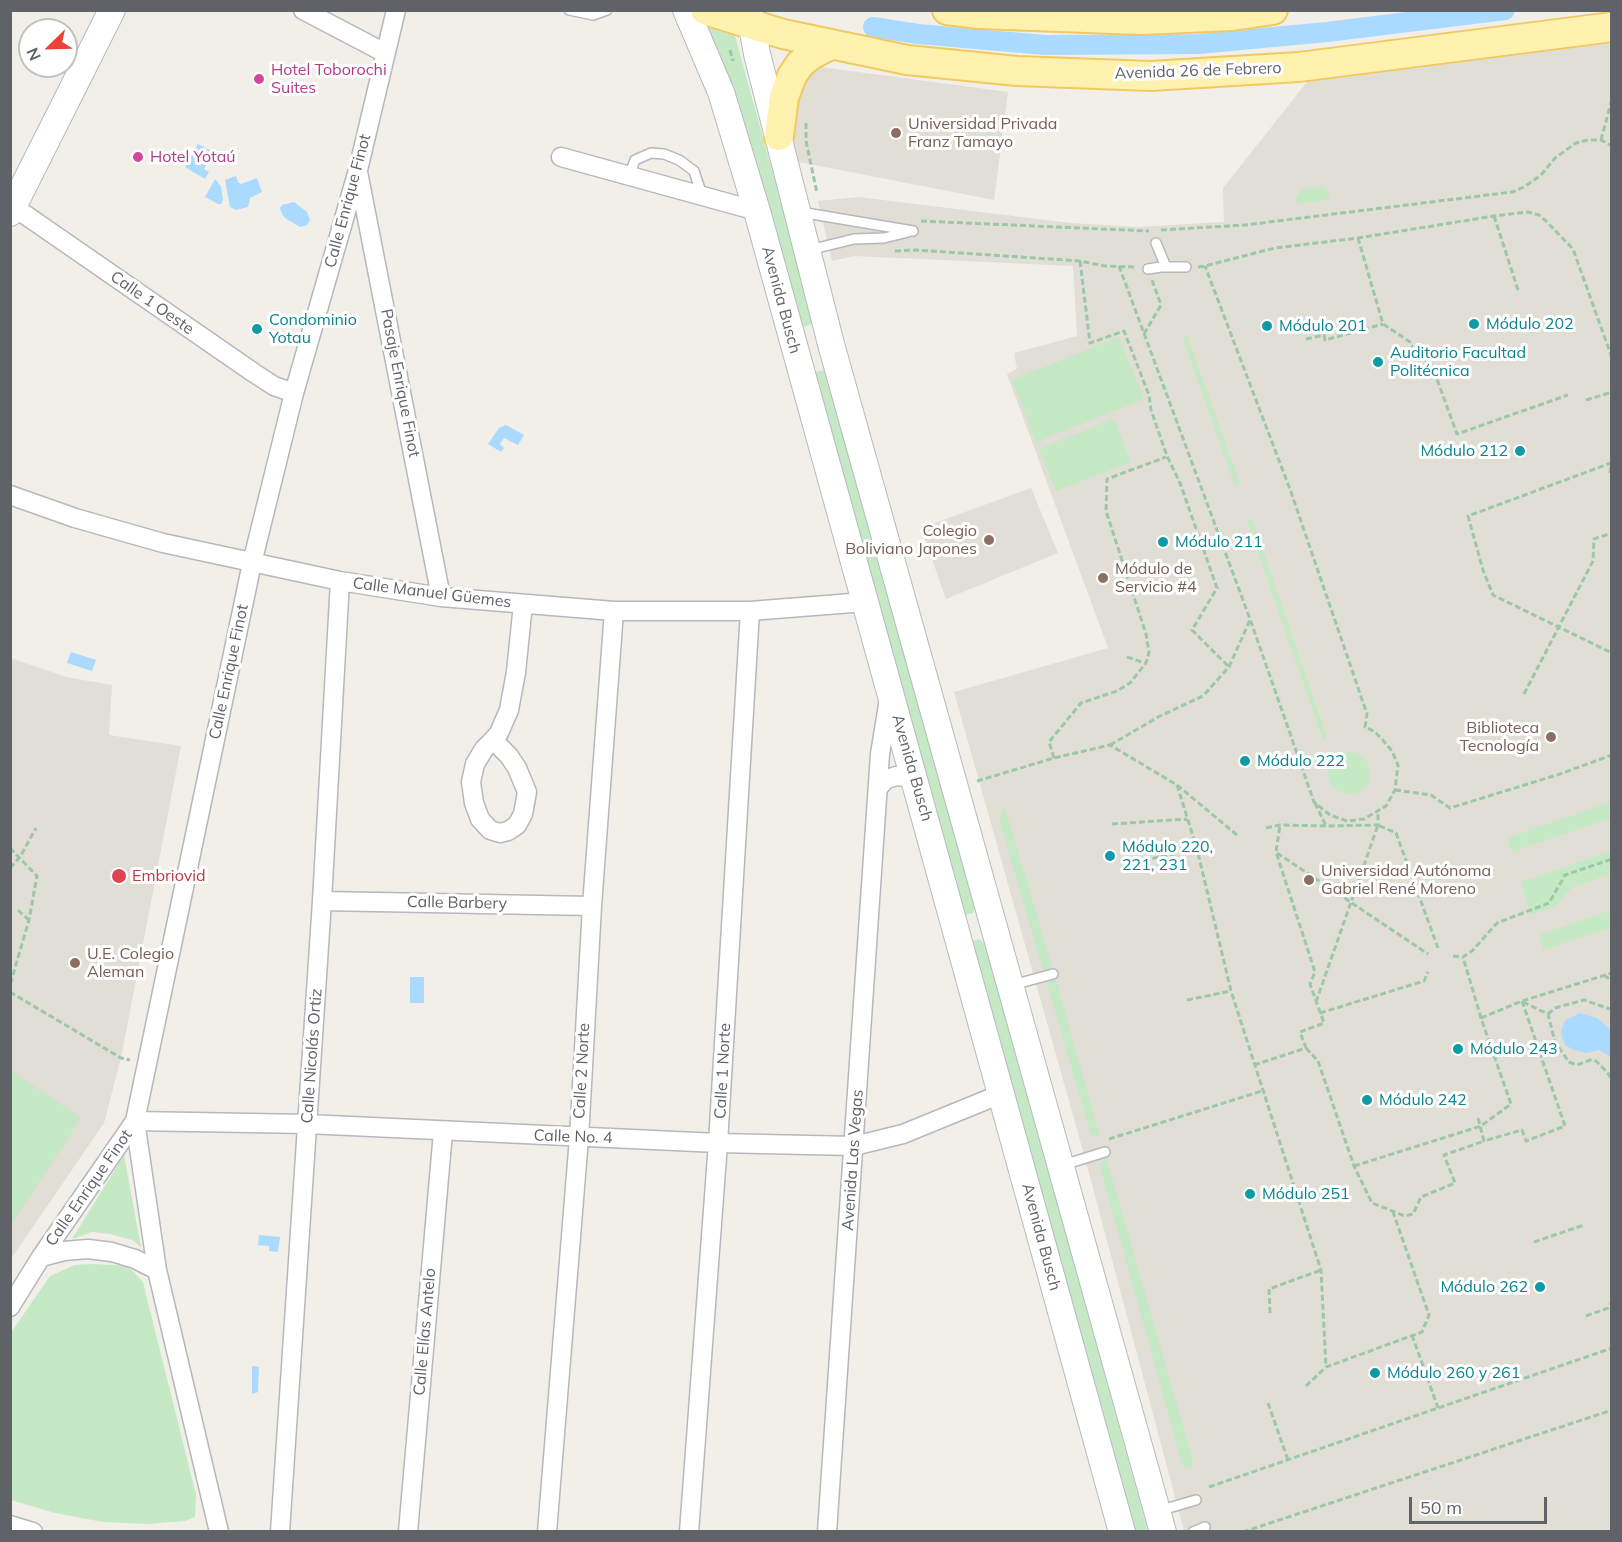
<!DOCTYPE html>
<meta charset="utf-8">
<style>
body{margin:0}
#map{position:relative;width:1622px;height:1542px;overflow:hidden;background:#f1efe8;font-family:Mulish,sans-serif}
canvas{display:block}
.frame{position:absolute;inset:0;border:12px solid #5f6368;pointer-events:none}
.north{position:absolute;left:18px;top:18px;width:60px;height:60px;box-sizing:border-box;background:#fff;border:2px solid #bfc1c3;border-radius:50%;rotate:247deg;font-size:16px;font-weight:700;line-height:24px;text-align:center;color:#5f6368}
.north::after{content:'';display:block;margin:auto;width:21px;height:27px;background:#ea4335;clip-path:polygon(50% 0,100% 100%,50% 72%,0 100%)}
.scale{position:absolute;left:1409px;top:1497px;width:138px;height:27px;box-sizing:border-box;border:3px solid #5f6368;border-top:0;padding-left:8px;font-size:18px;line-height:21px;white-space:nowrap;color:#5f6368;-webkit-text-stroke:4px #fff;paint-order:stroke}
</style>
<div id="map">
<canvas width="1622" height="1542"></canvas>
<div class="frame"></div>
<div class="north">N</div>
<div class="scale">50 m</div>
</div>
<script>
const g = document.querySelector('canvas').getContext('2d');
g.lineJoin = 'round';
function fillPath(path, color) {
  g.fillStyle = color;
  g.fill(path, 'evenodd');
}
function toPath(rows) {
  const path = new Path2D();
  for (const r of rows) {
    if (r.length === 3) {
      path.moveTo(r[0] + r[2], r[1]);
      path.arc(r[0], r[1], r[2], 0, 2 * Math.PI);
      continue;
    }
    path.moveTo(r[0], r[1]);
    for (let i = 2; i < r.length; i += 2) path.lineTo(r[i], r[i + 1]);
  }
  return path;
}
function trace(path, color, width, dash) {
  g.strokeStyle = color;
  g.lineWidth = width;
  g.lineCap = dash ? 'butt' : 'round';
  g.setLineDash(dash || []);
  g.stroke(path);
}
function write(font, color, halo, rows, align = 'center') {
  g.font = font + ' Mulish,sans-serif';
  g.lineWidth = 6;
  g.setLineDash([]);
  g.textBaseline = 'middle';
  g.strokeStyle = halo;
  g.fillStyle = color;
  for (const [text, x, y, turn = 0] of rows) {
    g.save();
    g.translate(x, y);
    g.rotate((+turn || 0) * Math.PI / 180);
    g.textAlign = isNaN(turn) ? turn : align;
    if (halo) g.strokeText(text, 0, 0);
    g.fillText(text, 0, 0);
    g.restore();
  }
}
fillPath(toPath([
 [1608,43,1611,46,1611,1531,1184,1531,1085,1158,954,692,1108,648,1007,374,1017,369,1014,353,1077,336,1073,266,855,256,832,261,818,201,858,197,1071,223,1138,227,1224,222,1223,188,1311,77],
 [813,66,1008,92,994,200,794,161,790,143,789,108],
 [1031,488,1058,553,946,599,921,528],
 [11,658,66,677,112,685,109,735,181,746,121,1058,104,1123,11,1259]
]), '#e1ded6');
fillPath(toPath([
 [709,28,735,36,814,323,804,327,798,322,731,89],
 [1323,186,1331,199,1294,204,1300,190],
 [1187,336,1240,484,1235,486,1183,338],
 [1119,337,1144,399,1036,442,1012,380],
 [824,370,831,385,975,907,973,913,965,915,960,909,815,372],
 [1114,419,1131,462,1056,491,1039,449],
 [1252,519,1327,738,1323,739,1247,521],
 [1349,773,21],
 [1611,802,1611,818,1512,852,1507,838],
 [1004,805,1052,966,1100,1137,1091,1134,999,819],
 [1611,851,1611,873,1571,888,1555,906,1531,915,1521,882],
 [1611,910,1611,927,1544,950,1539,935],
 [979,939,985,944,1148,1531,1133,1531,971,949,973,941],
 [11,1071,81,1118,11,1225],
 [124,1155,141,1247,132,1240,110,1234,93,1232,72,1239],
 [1106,1157,1193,1461,1191,1467,1186,1469,1182,1464,1100,1166],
 [92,1264,128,1266,143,1282,196,1495,195,1517,185,1521,147,1524,103,1522,55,1513,11,1500,10,1334,50,1276,75,1265]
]), '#c5e8c5');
fillPath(toPath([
 [198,144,213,152,204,169,209,172,205,179,185,167],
 [236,176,238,182,241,184,257,178,262,192,250,198,248,207,236,210,230,207,225,180],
 [215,179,221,187,223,200,221,204,218,204,205,197],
 [294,202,307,212,310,220,307,225,300,227,285,218,282,214,280,208,282,205],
 [506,425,524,435,518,445,504,438,500,444,504,448,501,452,488,444,499,428],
 [71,652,96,660,92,671,67,663],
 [410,977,424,977,424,1003,410,1003],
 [1580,1013,1597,1018,1611,1030,1611,1060,1610,1057,1600,1050,1586,1053,1575,1050,1566,1046,1562,1038,1561,1029,1564,1024,1566,1020],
 [259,1235,280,1237,278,1252,269,1251,269,1246,258,1245],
 [252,1366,259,1367,258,1392,252,1394]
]), '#aadaff');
trace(toPath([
 [873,27,918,34,1045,45,1198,44,1327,32,1505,10]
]), '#aadaff', 20);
const lane = toPath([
 [569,10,593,15,607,10],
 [629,176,635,160,651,153,664,154,679,160,694,171,702,195],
 [800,212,913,231],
 [1156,243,1166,267],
 [809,250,854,239,884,238,908,232],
 [1148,269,1161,267,1186,267],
 [1012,985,1053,974],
 [1063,1165,1105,1152],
 [1158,1511,1196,1500],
 [1193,1532,1205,1527]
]);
const street = toPath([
 [303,10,385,53],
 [561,157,757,211],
 [358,172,441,597],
 [14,207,254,373,274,386,294,393],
 [10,495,75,518,163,543,340,581,441,597,614,611,750,611,865,602],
 [493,740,509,756,517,768,527,792,523,814,517,825,508,831,500,833,490,830,480,819,474,803,471,782,475,764,484,749,493,740,499,733,509,710,516,672,523,604],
 [878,788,885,780,896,776,907,777,916,783],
 [322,901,592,906],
 [41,1257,64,1251,88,1249,112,1252,135,1259,157,1270],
 [10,1307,41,1257,135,1121,252,563,294,393,358,170,396,10],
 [10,1525,33,1532],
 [219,1532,157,1270,135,1121,307,1124,718,1143,854,1146,903,1134,1001,1094],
 [280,1532,322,901,340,581],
 [408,1532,443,1132],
 [547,1532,579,1138,592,906,614,611],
 [689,1532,718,1143,750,611],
 [827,1532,880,754,889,699]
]);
const secondary = toPath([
 [686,10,721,92,757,211,1122,1532],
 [749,10,757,54,831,344,1163,1532],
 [10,213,112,10]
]);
const primary = toPath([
 [705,10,783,34,907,60,1017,71,1151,76,1299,67,1612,27],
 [947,10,979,14,1141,20,1232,16,1273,10],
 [779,136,784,97,792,76,800,64,811,55,830,45]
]);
trace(lane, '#b5b8bc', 12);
trace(street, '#b5b8bc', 21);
trace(secondary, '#b6babf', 28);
trace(primary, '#f2c960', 32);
trace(toPath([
 [730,50,733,61],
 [806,123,806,141,817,193],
 [1601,140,1612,99],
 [1494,216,1519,293],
 [921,221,1149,231],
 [1161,230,1245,225,1512,192,1524,187,1541,175,1555,158,1576,143,1588,140,1601,140,1612,146],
 [1358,238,1383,324,1410,342,1415,354,1431,363,1457,434,1568,395],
 [895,251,916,250,1080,261,1105,266,1136,267],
 [1080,261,1090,343,1124,331,1149,395,1151,410,1167,456,1180,483,1217,588,1192,630,1229,667],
 [1119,266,1250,619,1314,802,1330,815,1347,821,1364,819,1386,806,1395,790,1398,765,1392,751,1382,739,1374,731,1365,727,1367,714,1291,492,1205,266],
 [1198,267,1205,266,1275,248,1358,238,1494,216,1528,212,1539,215,1546,221,1573,249,1612,358],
 [1144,334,1161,305,1152,280],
 [1306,339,1324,335,1325,340,1383,324],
 [1586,400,1612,392],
 [1610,473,1611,463,1468,516,1483,570,1493,595,1612,653],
 [1127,657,1145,663],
 [1524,694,1593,561,1594,539,1612,533],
 [1110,745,1160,716,1203,696,1229,667,1250,620],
 [1054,758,1049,742,1081,703,1117,691,1130,683,1146,663,1149,652,1146,634,1106,511,1107,479,1166,457],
 [977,781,1054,758,1110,745,1177,785,1237,835],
 [1177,785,1197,849,1231,991,1321,1270,1326,1367],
 [1395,790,1431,795,1450,808,1557,775,1612,755],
 [1315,803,1326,826],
 [1112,824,1187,819],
 [1266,828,1280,825,1326,826,1378,825,1378,812],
 [10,848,37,876,29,920,10,985],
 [1277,853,1428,954],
 [1126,864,1197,849],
 [10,868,20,857,36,828],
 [18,910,29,920],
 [1453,956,1463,957,1472,951,1497,923,1549,903,1565,875,1612,859],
 [1604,975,1612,981],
 [10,992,121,1058,130,1060],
 [1187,1000,1231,991],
 [1316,1002,1378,825,1396,833,1438,948],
 [1523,1002,1548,1014,1555,1042,1569,1062,1577,1065,1590,1060,1596,1061,1608,1073,1612,1081],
 [1320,1013,1424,981,1428,972],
 [1548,1014,1555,1008,1584,1000,1610,1009],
 [1481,1018,1522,1001,1612,973],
 [1306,1048,1318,1061,1354,1166,1372,1203,1405,1216,1413,1214,1421,1197,1455,1183,1444,1155,1484,1141],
 [1254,1065,1306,1048,1300,1032,1324,1023,1310,984,1315,972,1276,852,1280,825],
 [1478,1118,1484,1141,1522,1130,1526,1141,1565,1126,1522,1001],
 [1109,1139,1262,1091],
 [1354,1166,1481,1126,1511,1104,1481,1018,1463,957],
 [1534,1242,1584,1225],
 [1270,1313,1269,1289,1321,1270],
 [1586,1316,1608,1308,1612,1302],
 [1412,1335,1438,1408],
 [1306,1386,1326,1367,1422,1332,1429,1315,1393,1212],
 [1268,1403,1288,1460],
 [1209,1487,1612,1348],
 [1243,1532,1612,1410]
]), '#9cc7a9', 3, [6, 3]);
trace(lane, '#fff', 9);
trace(street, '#fff', 18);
trace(secondary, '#fff', 26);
trace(primary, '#fff2af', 28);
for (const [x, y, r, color] of [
 [259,79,6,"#d1479c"],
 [896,133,6,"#8d6e63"],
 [138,157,6,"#d1479c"],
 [1474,324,6,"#0f9aa8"],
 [1267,326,6,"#0f9aa8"],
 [257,329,6,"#0f9aa8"],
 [1378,362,6,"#0f9aa8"],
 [1520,451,6,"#0f9aa8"],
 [989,540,6,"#8d6e63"],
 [1163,542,6,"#0f9aa8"],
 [1103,578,6,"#8d6e63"],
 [1551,737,6,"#8d6e63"],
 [1245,761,6,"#0f9aa8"],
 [1110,856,6,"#0f9aa8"],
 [119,876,8,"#e0444e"],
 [1309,880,6,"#8d6e63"],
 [75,963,6,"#8d6e63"],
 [1458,1049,6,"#0f9aa8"],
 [1367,1100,6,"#0f9aa8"],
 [1250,1194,6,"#0f9aa8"],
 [1540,1287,6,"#0f9aa8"],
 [1375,1373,6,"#0f9aa8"]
]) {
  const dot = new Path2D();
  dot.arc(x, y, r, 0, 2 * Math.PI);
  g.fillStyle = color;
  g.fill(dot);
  trace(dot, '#fff', 2);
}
write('16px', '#b23c85', '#fff', [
 ["Hotel Toborochi",271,70],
 ["Suites",271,88],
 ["Hotel Yotaú",150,157]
], 'left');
write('16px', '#5f6368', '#fff', [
 ["Avenida 26 de Febrero",1198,71,-2],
 ["Calle Enrique Finot",348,201,-75],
 ["Avenida Busch",781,300,75],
 ["Calle 1 Oeste",152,303,35],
 ["Pasaje Enrique Finot",400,383,79],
 ["Calle Manuel Güemes",432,593,7],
 ["Calle Enrique Finot",229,672,-78],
 ["Avenida Busch",912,768,74],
 ["Calle Barbery",457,903,1],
 ["Calle Nicolás Ortiz",312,1056,-86],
 ["Calle 2 Norte",582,1071,-87],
 ["Calle 1 Norte",723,1071,-87],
 ["Calle No. 4",573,1137,2],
 ["Avenida Las Vegas",853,1160,-86],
 ["Calle Enrique Finot",89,1188,-55],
 ["Avenida Busch",1041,1237,75],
 ["Calle Elías Antelo",425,1332,-85]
]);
write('16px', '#785e54', '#fff', [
 ["Universidad Privada",908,124],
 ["Franz Tamayo",908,142],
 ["Colegio",977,531,"right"],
 ["Boliviano Japones",977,549,"right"],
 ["Módulo de",1115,569],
 ["Servicio #4",1115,587],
 ["Biblioteca",1539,728,"right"],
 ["Tecnología",1539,746,"right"],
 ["Universidad Autónoma",1321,871],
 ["Gabriel René Moreno",1321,889],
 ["U.E. Colegio",87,954],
 ["Aleman",87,972]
], 'left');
write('16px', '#0d838f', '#fff', [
 ["Condominio",269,320],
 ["Yotau",269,338],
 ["Módulo 202",1486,324],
 ["Módulo 201",1279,326],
 ["Auditorio Facultad",1390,353],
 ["Politécnica",1390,371],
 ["Módulo 212",1508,451,"right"],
 ["Módulo 211",1175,542],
 ["Módulo 222",1257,761],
 ["Módulo 220,",1122,847],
 ["221, 231",1122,865],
 ["Módulo 243",1470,1049],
 ["Módulo 242",1379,1100],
 ["Módulo 251",1262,1194],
 ["Módulo 262",1528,1287,"right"],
 ["Módulo 260 y 261",1387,1373]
], 'left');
write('16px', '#be3a42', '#fff', [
 ["Embriovid",132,876]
], 'left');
</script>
